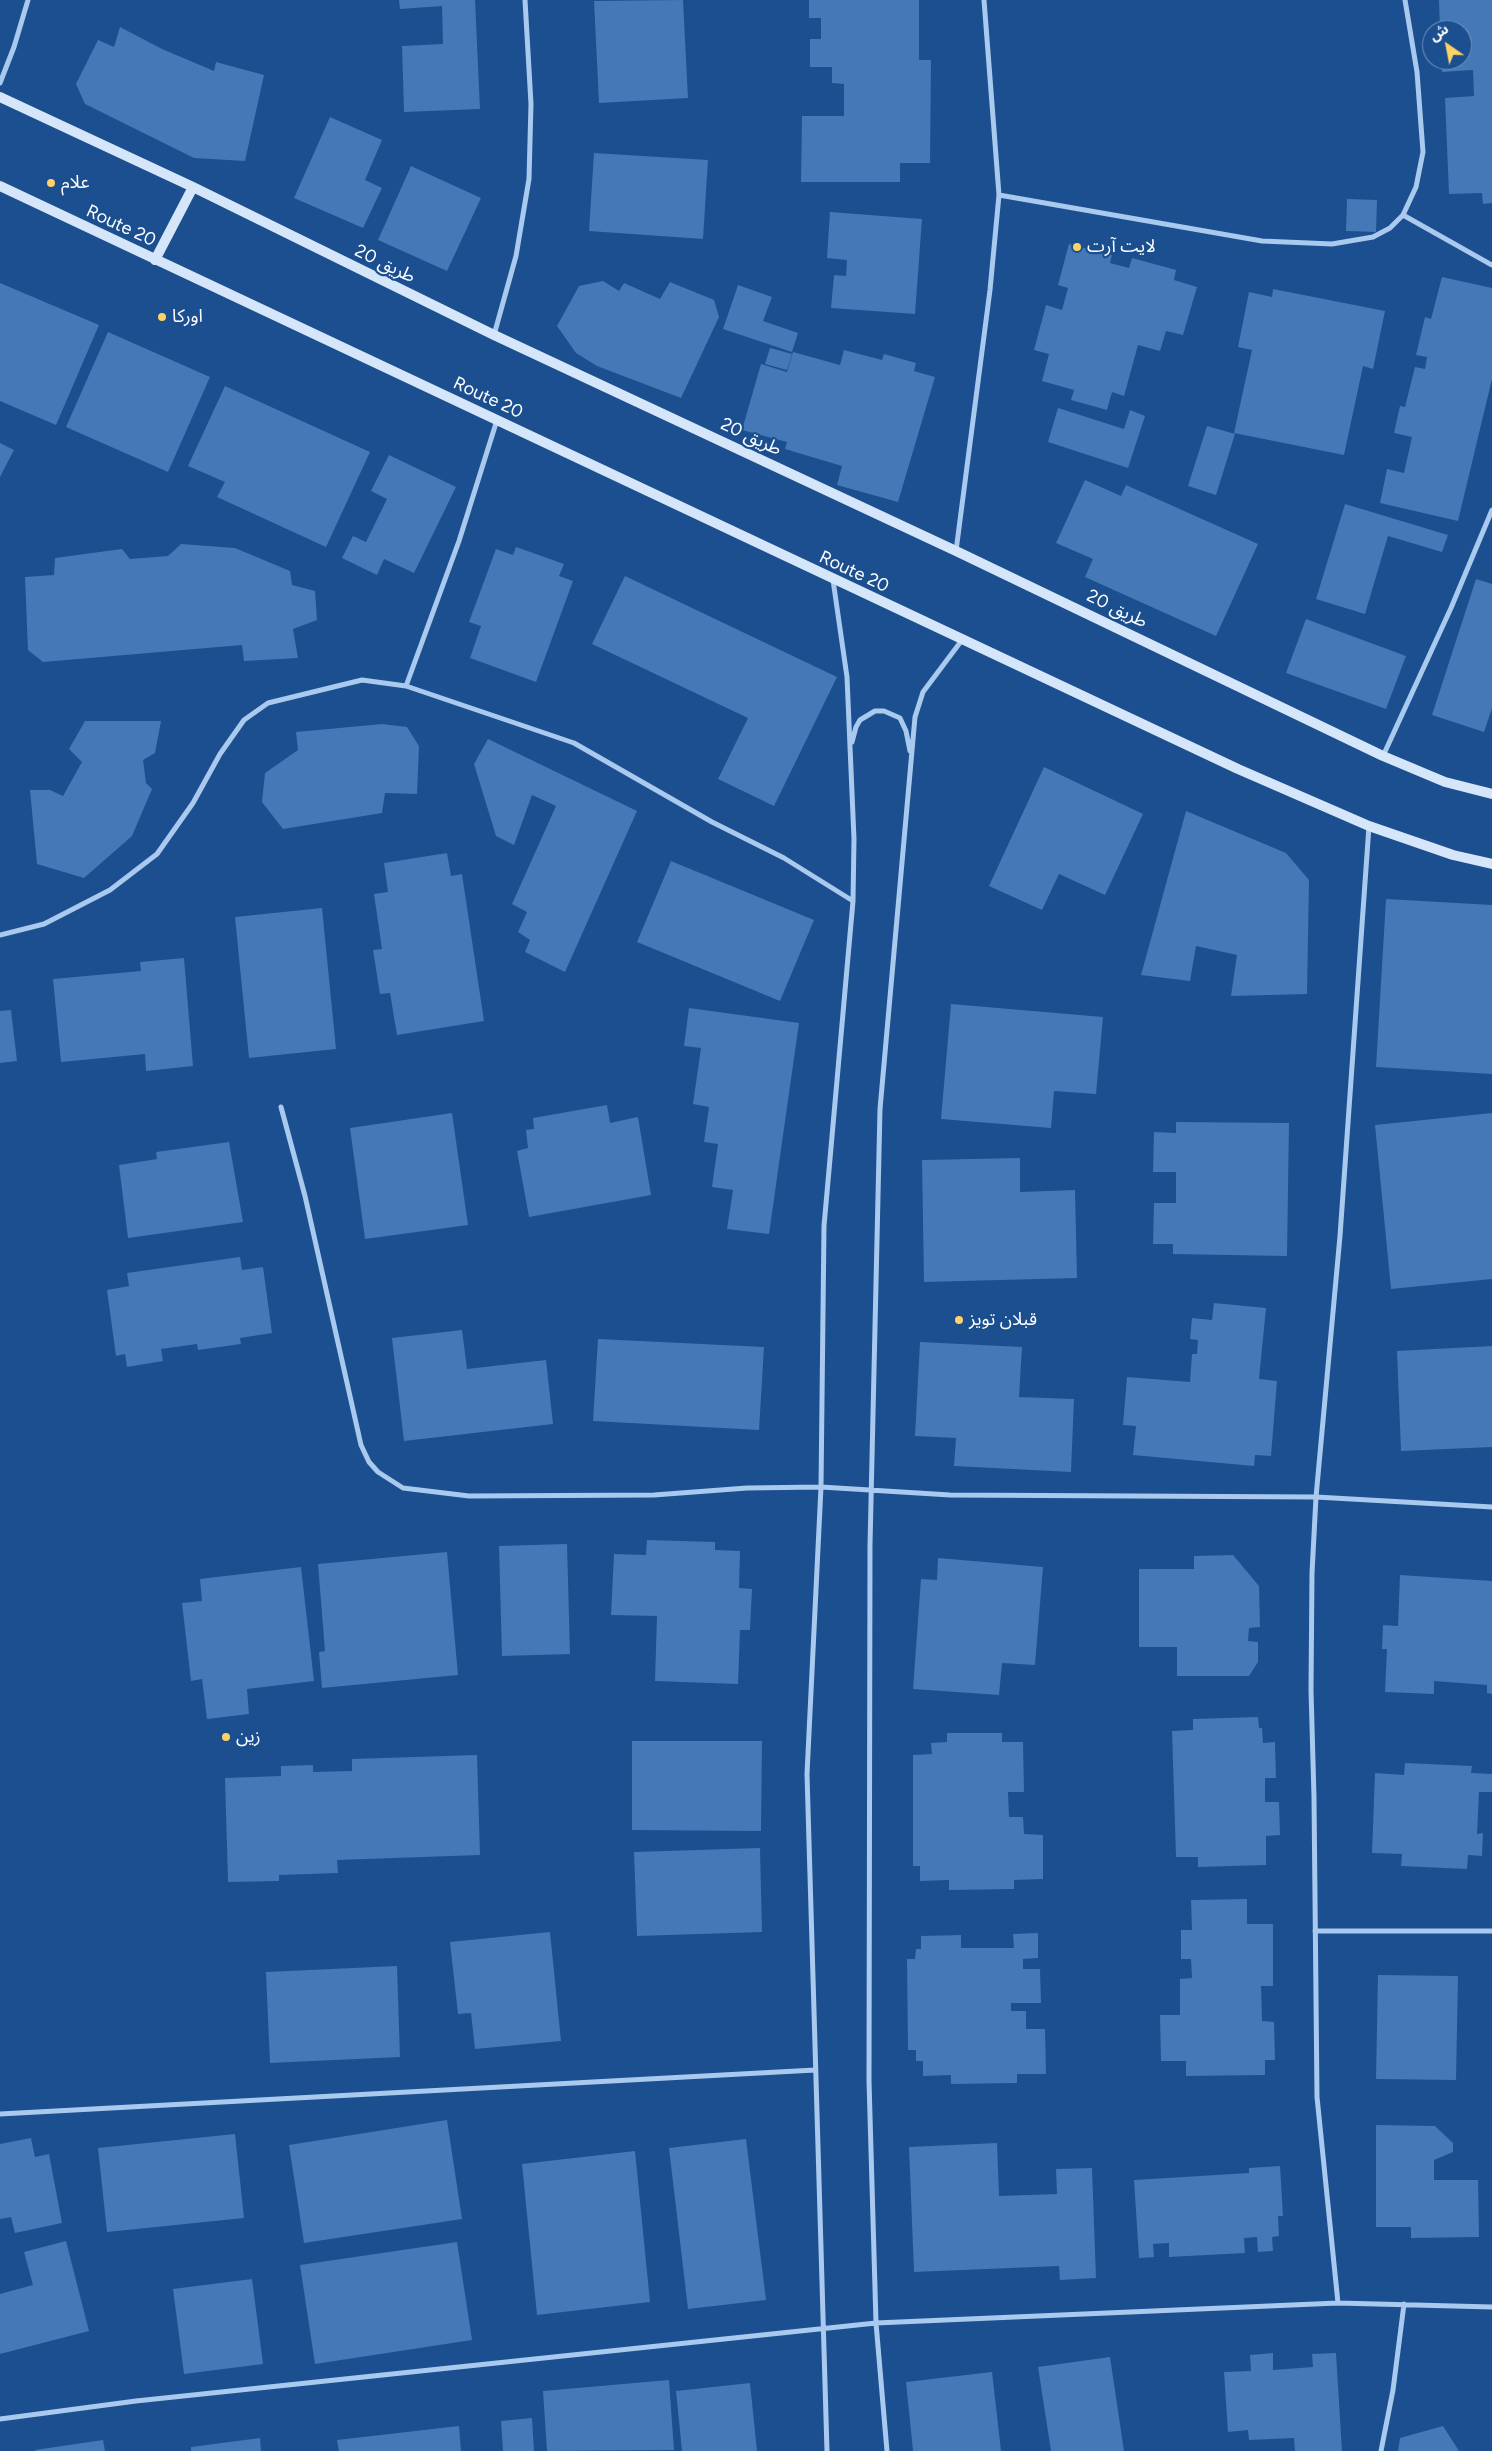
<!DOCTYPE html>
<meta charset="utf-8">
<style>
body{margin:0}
#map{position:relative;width:1492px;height:2451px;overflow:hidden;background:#1b4f8f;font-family:Figtree,"Noto Sans Arabic",sans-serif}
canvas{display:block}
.north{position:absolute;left:1422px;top:20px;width:50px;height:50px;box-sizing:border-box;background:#1b4f8f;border:1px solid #7695bc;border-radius:50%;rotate:327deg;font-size:14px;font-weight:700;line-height:20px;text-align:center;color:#fff}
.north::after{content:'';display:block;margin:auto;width:18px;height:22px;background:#ffd166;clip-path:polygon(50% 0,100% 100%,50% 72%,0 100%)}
</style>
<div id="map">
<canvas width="1492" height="2451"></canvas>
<div class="north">ش</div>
</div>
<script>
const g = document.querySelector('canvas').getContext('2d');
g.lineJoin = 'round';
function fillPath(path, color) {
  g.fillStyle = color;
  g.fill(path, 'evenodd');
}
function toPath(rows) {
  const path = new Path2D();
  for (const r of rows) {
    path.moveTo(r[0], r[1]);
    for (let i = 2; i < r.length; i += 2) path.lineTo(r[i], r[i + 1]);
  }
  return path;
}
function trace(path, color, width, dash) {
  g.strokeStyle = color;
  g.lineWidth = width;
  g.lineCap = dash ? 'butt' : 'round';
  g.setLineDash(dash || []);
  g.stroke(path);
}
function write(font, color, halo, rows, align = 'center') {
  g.font = font + ' Figtree,"Noto Sans Arabic",sans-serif';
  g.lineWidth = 4.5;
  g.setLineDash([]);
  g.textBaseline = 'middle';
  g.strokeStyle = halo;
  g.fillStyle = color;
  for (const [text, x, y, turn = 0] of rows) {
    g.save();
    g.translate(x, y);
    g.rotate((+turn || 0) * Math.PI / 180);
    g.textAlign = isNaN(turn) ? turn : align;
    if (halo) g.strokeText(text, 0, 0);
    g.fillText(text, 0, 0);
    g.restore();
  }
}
fillPath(toPath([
 [399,0,475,0,480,109,404,112,402,46,443,44,442,6,400,9],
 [683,0,688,98,599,103,594,1],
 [809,0,919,0,919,60,931,60,930,163,900,163,900,182,801,182,802,116,844,116,844,84,832,83,832,67,810,67,810,39,821,39,821,18,809,18],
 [1439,0,1492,0,1492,203,1483,204,1482,193,1449,194,1445,98,1474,96,1473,70,1442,72,1441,60,1462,60,1462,30,1440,30],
 [120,27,162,49,214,71,216,62,264,75,245,161,194,158,85,104,76,84,98,40,114,47],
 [330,117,382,140,365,180,382,188,363,228,294,198],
 [594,153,708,160,703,239,589,231],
 [411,166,481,198,447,271,378,240],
 [1347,199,1377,200,1376,232,1346,231],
 [830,212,922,219,915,314,831,308,834,275,846,276,847,260,827,258],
 [1069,244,1112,255,1110,263,1129,268,1132,258,1176,270,1174,280,1197,287,1183,335,1166,331,1160,351,1138,345,1124,396,1112,392,1107,410,1071,400,1074,390,1042,381,1049,354,1034,350,1046,305,1062,310,1068,288,1058,285],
 [1442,277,1492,288,1492,379,1458,521,1380,503,1387,469,1404,473,1412,437,1394,433,1400,406,1405,407,1415,367,1425,369,1427,357,1416,355,1425,317,1431,319],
 [603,281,619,291,624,283,660,299,670,282,714,300,719,317,681,398,597,366,576,353,557,326,579,286],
 [0,283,99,325,56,425,0,401],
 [738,285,772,297,763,321,798,333,792,352,723,329],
 [1273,289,1385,311,1373,369,1363,366,1344,455,1234,433,1252,350,1238,347,1249,292,1272,297],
 [108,332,210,377,168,472,66,427],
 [770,348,792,354,787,370,765,364],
 [844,350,882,360,884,354,916,363,914,371,935,377,898,502,837,485,842,466,785,449,787,442,742,430,761,364,787,372,793,352,840,365],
 [225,386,370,452,326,547,217,497,225,482,188,466],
 [1058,408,1124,429,1130,410,1145,416,1128,468,1048,442],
 [1207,426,1235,434,1216,495,1188,486],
 [0,443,14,450,0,477],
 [389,455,456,487,414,573,384,559,377,575,342,558,353,536,366,542,387,499,371,491],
 [1085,480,1121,496,1126,485,1258,544,1216,636,1085,577,1093,559,1056,543],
 [1345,504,1448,535,1442,552,1388,536,1365,614,1316,599],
 [181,544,235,548,290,571,292,585,315,591,317,620,293,629,298,658,244,661,242,645,43,662,28,650,25,577,54,575,55,558,122,549,130,559,168,556],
 [516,547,564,564,559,576,573,581,536,682,470,658,481,626,469,622,496,549,513,555],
 [625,576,837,677,774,806,718,779,748,718,592,644],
 [1476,579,1492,584,1492,708,1484,732,1432,715],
 [1306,619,1406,656,1386,709,1286,673],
 [85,721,161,721,155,753,143,760,146,783,152,789,132,836,84,878,37,864,30,790,50,790,63,796,82,762,69,749],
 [382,724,407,727,419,746,417,794,385,793,382,813,283,829,262,802,265,773,298,750,296,732],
 [488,739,637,811,565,972,525,952,530,940,518,932,527,912,512,904,556,806,532,795,514,845,496,836,474,764],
 [1044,767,1143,814,1105,895,1059,874,1042,910,989,886],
 [1186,811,1286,853,1309,880,1307,994,1231,996,1237,955,1196,946,1190,981,1141,975],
 [447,853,451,876,462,874,484,1021,397,1035,390,993,380,994,373,950,382,949,374,894,388,892,384,863],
 [671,861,814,920,780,1001,637,942],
 [1386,899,1492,905,1492,1074,1376,1067],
 [322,908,336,1049,249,1058,235,917],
 [184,958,193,1066,146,1071,145,1054,61,1062,53,979,141,971,140,962],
 [951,1004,1103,1017,1096,1094,1054,1091,1051,1128,941,1119],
 [689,1008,799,1023,769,1234,727,1229,733,1190,712,1187,718,1144,704,1142,709,1107,693,1104,701,1048,684,1046],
 [11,1010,17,1061,0,1063,0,1011],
 [607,1105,610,1123,638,1117,651,1195,529,1217,517,1151,528,1148,526,1130,534,1129,533,1118],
 [452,1113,468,1225,365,1239,350,1128],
 [1492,1113,1492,1279,1391,1289,1375,1125],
 [1176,1122,1289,1123,1287,1256,1173,1254,1173,1244,1153,1244,1154,1203,1176,1203,1176,1172,1153,1172,1154,1132,1176,1133],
 [229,1142,243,1222,128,1238,119,1165,157,1159,156,1152],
 [1020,1158,1020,1192,1075,1190,1077,1278,924,1282,922,1160],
 [240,1257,242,1270,263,1267,272,1333,240,1338,241,1344,198,1350,197,1344,161,1349,163,1361,127,1367,125,1354,116,1356,107,1290,129,1286,127,1273],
 [1214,1303,1266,1308,1259,1379,1277,1381,1271,1456,1255,1455,1254,1466,1133,1455,1136,1426,1123,1425,1127,1377,1190,1382,1192,1354,1197,1354,1198,1340,1190,1339,1192,1318,1212,1320],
 [462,1330,467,1369,546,1360,553,1424,404,1441,392,1338],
 [598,1339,764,1347,759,1430,593,1421],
 [920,1342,1022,1347,1019,1397,1074,1399,1071,1472,954,1466,956,1438,915,1436],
 [1492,1346,1492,1447,1401,1451,1397,1351],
 [647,1540,715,1542,715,1550,740,1551,739,1588,752,1589,750,1630,740,1630,738,1684,655,1681,657,1616,611,1615,614,1554,646,1555],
 [567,1544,570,1654,502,1656,499,1546],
 [447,1552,458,1675,322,1688,319,1652,325,1651,318,1564],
 [1233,1555,1259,1586,1260,1627,1249,1628,1248,1641,1258,1642,1258,1662,1249,1676,1177,1676,1177,1647,1139,1647,1139,1569,1194,1569,1194,1556],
 [938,1558,1043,1567,1035,1665,1002,1663,999,1695,913,1689,921,1579,937,1580],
 [301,1567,314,1681,247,1689,249,1714,207,1719,202,1679,191,1681,182,1603,202,1601,200,1579],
 [1400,1575,1492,1581,1492,1694,1487,1693,1487,1685,1434,1681,1434,1694,1385,1692,1387,1649,1382,1649,1383,1625,1398,1626],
 [1258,1717,1259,1728,1262,1728,1263,1743,1275,1742,1276,1778,1265,1778,1265,1802,1279,1802,1280,1835,1266,1836,1266,1865,1198,1867,1198,1857,1176,1857,1172,1731,1193,1730,1193,1719],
 [947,1733,1002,1733,1002,1742,1023,1742,1024,1792,1008,1792,1009,1817,1023,1817,1024,1834,1043,1835,1043,1879,1014,1880,1014,1889,949,1890,949,1880,920,1881,920,1866,913,1866,913,1755,932,1754,931,1743,947,1742],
 [632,1741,762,1741,761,1831,632,1830],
 [477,1755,480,1855,337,1860,338,1873,279,1875,279,1881,228,1882,225,1778,281,1776,281,1766,313,1765,313,1772,352,1771,352,1759],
 [1405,1763,1472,1766,1471,1773,1492,1774,1492,1792,1479,1792,1477,1834,1483,1833,1482,1856,1468,1855,1467,1869,1401,1866,1402,1854,1372,1853,1375,1773,1404,1775],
 [760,1848,762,1932,637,1936,634,1852],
 [1247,1899,1247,1924,1273,1924,1273,1986,1261,1986,1262,2021,1274,2022,1275,2060,1265,2060,1265,2075,1186,2076,1186,2061,1161,2061,1160,2015,1180,2015,1180,1979,1192,1978,1191,1959,1181,1959,1181,1930,1192,1930,1191,1900],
 [550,1932,561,2041,475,2049,471,2013,458,2014,450,1942],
 [1038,1933,1038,1958,1023,1959,1023,1969,1040,1969,1041,2003,1011,2003,1011,2011,1026,2011,1026,2029,1045,2029,1046,2074,1017,2074,1017,2083,951,2084,951,2075,923,2076,923,2061,916,2061,916,2050,908,2050,907,1959,915,1959,916,1949,921,1949,921,1936,961,1935,961,1948,1014,1948,1013,1934],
 [397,1966,400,2057,270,2063,266,1972],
 [1378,1975,1458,1976,1456,2080,1376,2079],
 [447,2120,462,2219,304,2243,289,2145],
 [1376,2125,1435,2126,1453,2143,1453,2152,1434,2160,1434,2180,1478,2180,1479,2237,1411,2238,1411,2227,1376,2227],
 [235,2134,244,2218,107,2232,98,2148],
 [31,2138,35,2157,49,2154,62,2223,15,2233,11,2217,0,2219,0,2144],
 [746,2139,766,2300,688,2309,669,2148],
 [997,2143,999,2196,1057,2194,1056,2169,1092,2168,1096,2278,1060,2280,1059,2266,914,2272,909,2147],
 [635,2151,650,2302,537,2315,522,2164],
 [1280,2166,1283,2216,1278,2216,1279,2236,1272,2237,1273,2251,1258,2252,1257,2237,1244,2238,1245,2253,1169,2257,1169,2243,1153,2244,1154,2257,1139,2258,1134,2180,1249,2173,1249,2168],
 [66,2241,89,2331,0,2354,0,2294,33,2285,24,2252],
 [457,2242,472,2340,315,2364,300,2265],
 [252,2279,263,2364,184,2374,173,2289],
 [1273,2353,1273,2370,1313,2367,1312,2354,1336,2353,1342,2451,1295,2451,1294,2438,1249,2440,1248,2430,1228,2432,1224,2372,1251,2371,1250,2355],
 [1110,2357,1124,2451,1051,2451,1038,2367],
 [992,2372,1001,2451,913,2451,906,2382],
 [669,2380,674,2450,547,2451,543,2391],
 [750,2383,757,2451,682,2451,676,2391],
 [532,2418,534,2451,503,2451,501,2421],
 [459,2426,461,2451,339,2451,337,2440],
 [1443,2426,1459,2451,1398,2451,1400,2438],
 [260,2438,261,2451,191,2451,191,2447],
 [103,2440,105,2451,36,2451,35,2450]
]), '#4478b7');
trace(toPath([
 [0,83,14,47,28,0],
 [999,195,1262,241,1332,244,1373,237,1390,228,1403,215,1416,187,1423,152,1417,72,1405,0],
 [1403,215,1492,265],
 [494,335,516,256,529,179,531,104,525,0],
 [956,551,990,290,999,195,984,0],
 [406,686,459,541,497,420],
 [852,742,856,727,860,720,875,711,884,711,900,718,906,731,910,751],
 [1383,756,1451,608,1492,510],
 [0,935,44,924,110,890,157,854,193,803,220,754,244,720,268,703,362,680,406,686,574,743,712,822,784,858,853,901],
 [281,1107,305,1196,361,1445,369,1462,378,1472,403,1488,469,1496,654,1495,747,1488,821,1487,950,1495,1316,1497,1492,1507],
 [1315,1931,1492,1931],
 [0,2114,815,2070],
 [1338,2303,1317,2097,1314,1797,1311,1690,1312,1573,1316,1497,1340,1236,1369,826],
 [0,2419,136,2401,876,2323,1338,2303,1492,2307],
 [827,2451,807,1774,821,1487,824,1226,853,901,854,839,847,677,833,580],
 [887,2451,876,2323,869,2081,870,1545,880,1109,915,717,923,692,962,640],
 [1381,2451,1393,2390,1404,2304]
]), '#a9c9ee', 5);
trace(toPath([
 [0,97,193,187,494,335,956,551,1383,756,1445,782,1492,794],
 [0,186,1238,769,1369,826,1453,855,1492,864],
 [155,260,193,187]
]), '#d6e6fa', 10);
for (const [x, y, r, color] of [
 [51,183,5,"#ffd166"],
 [1077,247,5,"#ffd166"],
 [162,317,5,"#ffd166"],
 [959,1320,5,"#ffd166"],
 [226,1737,5,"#ffd166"]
]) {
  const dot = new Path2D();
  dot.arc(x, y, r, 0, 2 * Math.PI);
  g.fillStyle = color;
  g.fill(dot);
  trace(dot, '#1b4f8f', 2);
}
write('18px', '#fff', '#1b4f8f', [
 ["علام",61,183],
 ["لايت آرت",1087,247],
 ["اوركا",172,317],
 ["قبلان تويز",969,1320],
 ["زين",236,1737]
], 'left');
write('18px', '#fff', '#1b4f8f', [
 ["Route 20",121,226,25],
 ["طريق 20",385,264,26],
 ["Route 20",488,398,25],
 ["طريق 20",751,437,25],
 ["Route 20",854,572,25],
 ["طريق 20",1117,609,26]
]);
</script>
